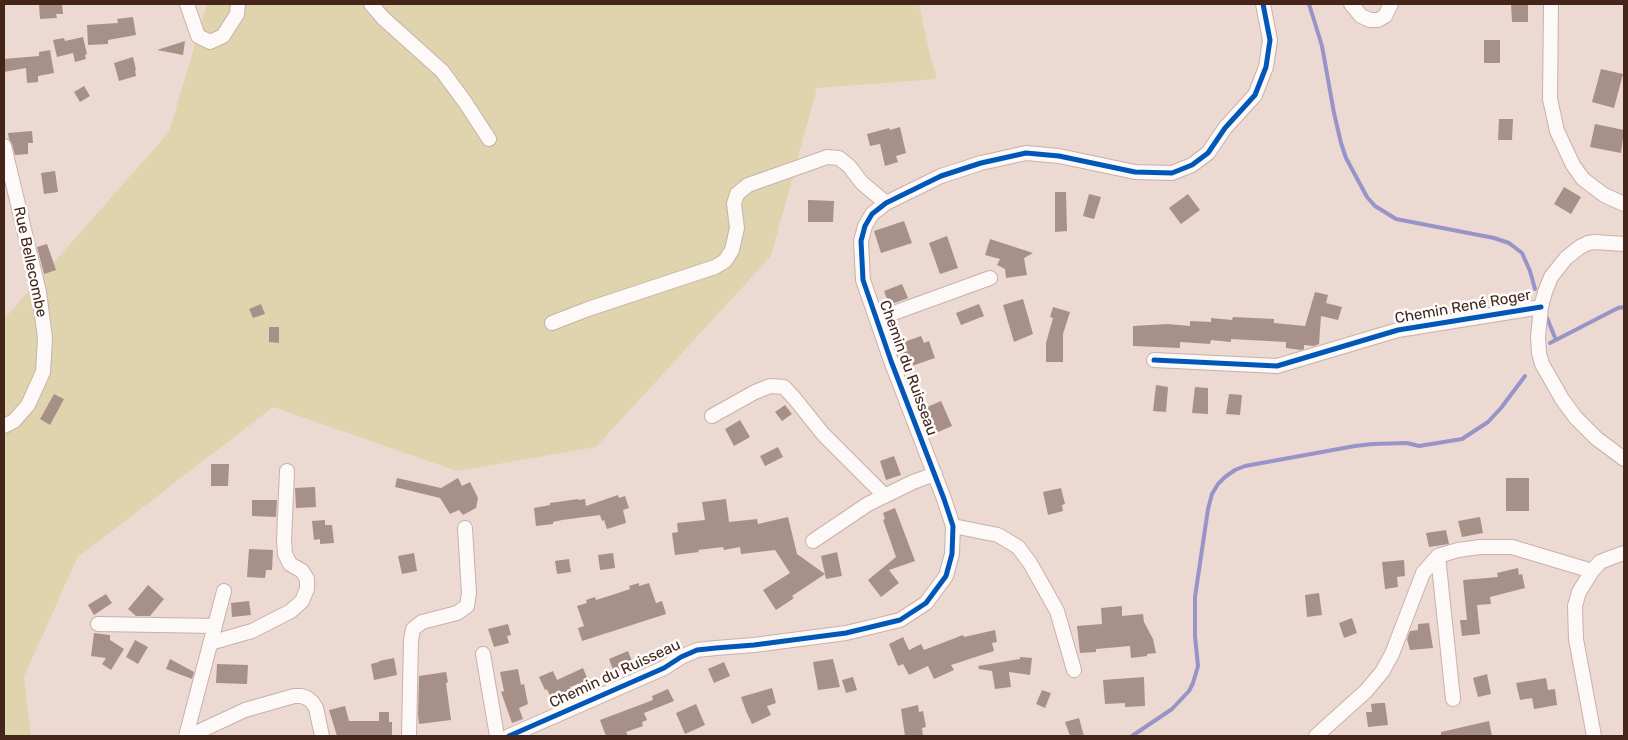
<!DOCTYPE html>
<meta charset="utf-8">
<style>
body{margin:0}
#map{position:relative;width:1628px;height:740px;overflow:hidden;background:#ecd9d2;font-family:Rubik,sans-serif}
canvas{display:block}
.frame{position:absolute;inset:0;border:5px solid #452519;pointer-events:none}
</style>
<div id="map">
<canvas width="1628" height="740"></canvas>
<div class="frame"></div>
</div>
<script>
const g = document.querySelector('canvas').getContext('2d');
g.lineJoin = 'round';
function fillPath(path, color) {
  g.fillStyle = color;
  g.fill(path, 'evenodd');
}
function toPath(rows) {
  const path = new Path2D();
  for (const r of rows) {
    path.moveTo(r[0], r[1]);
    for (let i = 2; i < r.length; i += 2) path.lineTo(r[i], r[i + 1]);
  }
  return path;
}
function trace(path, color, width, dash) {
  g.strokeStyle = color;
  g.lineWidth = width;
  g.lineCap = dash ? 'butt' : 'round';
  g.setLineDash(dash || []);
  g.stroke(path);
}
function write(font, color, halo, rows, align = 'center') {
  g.font = font + ' Rubik,sans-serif';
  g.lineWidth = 5;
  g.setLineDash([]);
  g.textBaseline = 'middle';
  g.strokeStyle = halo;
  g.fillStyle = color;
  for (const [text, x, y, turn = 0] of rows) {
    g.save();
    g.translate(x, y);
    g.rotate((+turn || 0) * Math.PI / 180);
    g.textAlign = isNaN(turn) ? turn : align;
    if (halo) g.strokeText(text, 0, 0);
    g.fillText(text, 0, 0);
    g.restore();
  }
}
fillPath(toPath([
 [207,4,919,4,931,60,937,79,817,88,771,256,596,447,457,471,273,407,77,558,24,677,31,736,4,736,4,319,169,132]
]), '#e0d4ae');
trace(toPath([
 [1309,4,1322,46,1334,113,1341,143,1346,158,1367,197,1375,206,1396,219,1494,238,1509,243,1522,253,1530,271,1535,289],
 [1547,318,1556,340],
 [1550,343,1618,308,1624,307],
 [1132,736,1172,709,1189,691,1193,683,1198,666,1195,636,1195,597,1208,509,1212,494,1218,484,1225,477,1235,470,1245,466,1355,446,1373,444,1407,443,1419,446,1462,439,1488,422,1501,408,1525,376]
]), '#9894c8', 4);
fillPath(toPath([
 [39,4,62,4,63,14,56,14,57,18,40,19],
 [1511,4,1528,4,1528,22,1512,22],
 [133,17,136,35,108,40,108,44,88,45,87,25,118,23,117,19],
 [83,37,87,54,85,55,86,59,75,62,73,53,57,57,53,40,64,38,65,41],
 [1484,40,1500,40,1500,63,1484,63],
 [185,41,183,55,157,50],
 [50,50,54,73,38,76,38,82,27,83,26,68,4,72,4,59,39,56,39,52],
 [133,57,136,70,135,70,136,76,119,81,114,63],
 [1601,69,1623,74,1614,108,1592,102],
 [84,86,90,96,80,102,74,92],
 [1499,119,1513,119,1512,140,1498,140],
 [1595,124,1624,130,1621,153,1590,147],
 [900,127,906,153,896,156,898,162,885,166,880,144,870,146,867,134,889,128,890,130],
 [32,131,33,143,28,143,28,154,15,155,12,144,9,139,8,133],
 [55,171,58,192,44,194,41,173],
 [1564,187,1581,197,1571,214,1554,204],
 [1055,192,1066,192,1067,231,1055,232],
 [1089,194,1101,197,1094,219,1083,216],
 [1188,194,1200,210,1181,224,1169,208],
 [808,200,834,201,833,222,808,222],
 [904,221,912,243,881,253,874,231],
 [947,236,958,268,940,274,929,243],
 [990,239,1033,253,1024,258,1027,275,1006,278,1005,269,997,265,1000,259,985,255],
 [47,244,56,270,44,274,37,247],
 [902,284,908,298,889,305,884,291],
 [1315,292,1328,295,1326,303,1342,307,1338,320,1321,316,1319,344,1314,346,1304,345,1304,349,1301,350,1286,348,1286,342,1231,339,1231,342,1211,340,1210,344,1180,342,1180,348,1133,346,1133,326,1168,324,1190,326,1190,321,1211,322,1211,318,1232,320,1233,317,1274,319,1274,323,1305,326],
 [1023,299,1033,334,1014,342,1003,305],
 [261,304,265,314,253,318,249,309],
 [979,304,984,316,961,325,956,313],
 [1053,307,1070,312,1063,334,1063,362,1046,362,1046,343,1053,318,1050,317],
 [269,327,279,327,279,343,269,342],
 [921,336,924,343,929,341,935,358,906,368,901,353,908,351,904,342],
 [1156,385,1168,387,1166,412,1153,411],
 [1195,387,1208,388,1208,414,1192,413],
 [54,394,64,399,50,425,40,419],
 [1229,394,1242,395,1240,415,1226,414],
 [941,401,952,426,936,433,925,408],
 [785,405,792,414,782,421,775,412],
 [740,420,750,437,734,446,725,429],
 [778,447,783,457,765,466,760,456],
 [894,456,901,475,886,480,880,461],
 [211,464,229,464,228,486,211,486],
 [397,478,441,488,458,478,462,486,470,482,478,498,476,508,463,515,459,510,450,514,440,498,395,487],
 [1506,478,1529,478,1529,511,1506,511],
 [315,487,316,507,296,508,295,488],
 [1061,488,1065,504,1062,505,1063,511,1048,515,1043,492],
 [618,495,619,498,625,496,629,508,623,510,626,523,607,529,604,520,602,521,600,515,562,520,553,522,553,524,536,526,534,508,550,505,550,503,578,499,578,500,585,499,586,506],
 [726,499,729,522,757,519,758,524,788,517,797,554,825,574,821,556,837,552,842,576,826,579,825,574,792,596,794,598,776,610,763,590,790,573,775,550,741,554,740,547,724,550,723,547,698,550,699,552,675,555,672,533,678,532,677,523,705,520,702,502],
 [252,500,277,500,276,517,252,516],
 [895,508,915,561,889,570,899,583,881,597,868,580,896,557,883,520,885,519,883,513],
 [1480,517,1483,533,1462,537,1458,521],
 [325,520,325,525,332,525,334,543,320,544,320,539,314,540,312,521],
 [1446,530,1449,544,1429,547,1426,533],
 [249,549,273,550,272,570,266,570,265,578,247,577],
 [414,553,417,571,402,574,398,556],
 [613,553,615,568,600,570,598,555],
 [569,559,571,572,557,574,555,561],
 [1404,560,1405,576,1397,577,1398,587,1385,589,1382,562],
 [1518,568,1519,575,1522,574,1525,588,1490,597,1491,604,1477,605,1480,634,1462,636,1460,620,1467,620,1463,580,1498,577,1497,573],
 [639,583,639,586,649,583,656,603,662,601,666,614,582,641,578,628,584,626,577,606,587,603,586,600,595,597,596,600,612,595,630,589,629,586],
 [148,585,164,599,150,616,136,616,128,609],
 [1319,593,1322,615,1307,617,1305,595],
 [106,594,112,603,94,615,88,605],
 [249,601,251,615,232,617,231,603],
 [1122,606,1122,616,1143,614,1144,622,1153,639,1156,653,1147,654,1147,656,1131,658,1130,646,1096,649,1096,652,1080,653,1077,626,1102,624,1101,608],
 [1352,618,1357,633,1344,638,1339,623],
 [1429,623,1433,648,1410,650,1407,639,1410,631,1418,630,1418,624],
 [508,624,511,635,507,636,509,643,494,647,488,629],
 [995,630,997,642,992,643,994,651,951,665,954,670,934,679,928,666,909,675,903,664,898,666,889,644,903,637,909,650,921,644,924,650,963,635,964,637],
 [94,633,110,635,110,640,124,649,111,670,102,664,106,658,91,656],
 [135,640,148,647,138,664,126,657],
 [628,651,633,664,614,672,609,659],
 [1020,657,1032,658,1030,675,1009,672,1011,687,995,689,992,671,979,669,978,666,1020,659],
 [394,658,397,675,374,680,371,664,379,662,379,661],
 [170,659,194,672,192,679,166,669],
 [833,659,840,687,818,690,813,662],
 [724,662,730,676,714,683,708,669],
 [217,664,248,665,247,684,216,683],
 [583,668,588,680,570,687,571,690,551,698,547,689,545,690,539,677,553,671,557,680],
 [518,669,521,685,524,684,528,704,519,708,523,719,512,723,501,692,504,691,500,672],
 [446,672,448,682,446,683,451,720,419,724,418,715,419,676],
 [1487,674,1491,694,1478,697,1473,678],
 [853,677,857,690,846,693,842,680],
 [1144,677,1145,706,1125,707,1125,703,1105,704,1103,680],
 [1546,678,1548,690,1555,689,1557,705,1534,709,1532,698,1520,700,1516,683],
 [772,688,776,703,767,706,771,715,752,724,746,711,741,697],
 [668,689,674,701,644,713,647,720,642,722,643,726,626,732,628,736,606,736,600,720,653,700,652,696],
 [1042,690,1051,693,1045,708,1036,704],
 [1379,703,1385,703,1388,725,1368,727,1366,712,1372,712,1371,704],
 [696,704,705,725,685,734,676,713],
 [918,705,919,712,923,711,926,727,922,728,923,736,905,736,901,709],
 [345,706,349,721,379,721,379,712,389,712,389,722,392,722,392,736,337,736,329,710],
 [1079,718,1084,736,1070,736,1065,722],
 [1489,721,1492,736,1441,736,1441,732]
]), '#a79088');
const minor = toPath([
 [187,4,198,36,210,42,223,36,237,14,238,4],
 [371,4,383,18,442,71,465,102,489,139],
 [1351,4,1361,16,1370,20,1378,20,1385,16,1391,4],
 [1551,4,1550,99,1557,131,1573,165,1583,179,1604,195,1624,204],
 [4,146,39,292,45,338,43,372,28,405,14,421,4,426],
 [1624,244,1595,242,1588,243,1580,247,1566,258,1551,277,1545,292,1541,307,1538,337,1539,353,1542,364,1562,399,1576,418,1596,438,1624,459],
 [877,319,990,278],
 [552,323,588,309,715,267,725,261,732,250,737,228,734,204,737,194,748,185,799,167,827,157,839,158,849,166,862,183,886,203],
 [1154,360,1277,366,1398,330,1541,307],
 [712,416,755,392,770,386,784,387,795,399,823,434,885,496],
 [953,526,998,535,1018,547,1030,563,1057,611,1074,670],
 [813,541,868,504,913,482,935,474],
 [1438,556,1453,699],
 [98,624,215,626],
 [210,643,252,631,291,611,302,601,307,589,307,579,302,571,290,564,285,554,284,540,287,471],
 [483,654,497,736],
 [186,736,224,591],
 [194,736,200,731,245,710,294,696,301,696,307,698,312,702,316,708,322,736],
 [409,736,411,640,413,629,422,622,457,613,467,606,469,593,465,528],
 [509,736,664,668,681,657,697,650,716,648,754,645,846,633,900,620,926,603,946,576,952,554,953,526,944,499,891,361,863,280,861,241,865,226,872,214,886,203,941,176,981,163,1026,153,1059,156,1135,172,1172,173,1192,165,1208,153,1225,128,1255,95,1266,67,1270,40,1263,4],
 [1316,736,1366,691,1382,672,1392,654,1423,573,1438,556,1458,550,1480,547,1512,547,1592,571],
 [1594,736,1576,639,1575,606,1579,592,1592,571,1600,562,1610,558,1624,553]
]);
trace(minor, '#c8b1a8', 16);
trace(minor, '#fcf9f8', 14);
trace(toPath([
 [1154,360,1277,366,1398,330,1541,307],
 [509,736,664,668,681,657,697,650,716,648,754,645,846,633,900,620,926,603,946,576,952,554,953,526,944,499,891,361,863,280,861,241,865,226,872,214,886,203,941,176,981,163,1026,153,1059,156,1135,172,1172,173,1192,165,1208,153,1225,128,1255,95,1266,67,1270,40,1263,4]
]), '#0057b8', 5);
write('15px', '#452519', '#fdfdfd', [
 ["Rue Bellecombe",30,262,78],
 ["Chemin René Roger",1463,307,-10],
 ["Chemin du Ruisseau",908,368,70],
 ["Chemin du Ruisseau",615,674,-25]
]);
</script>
